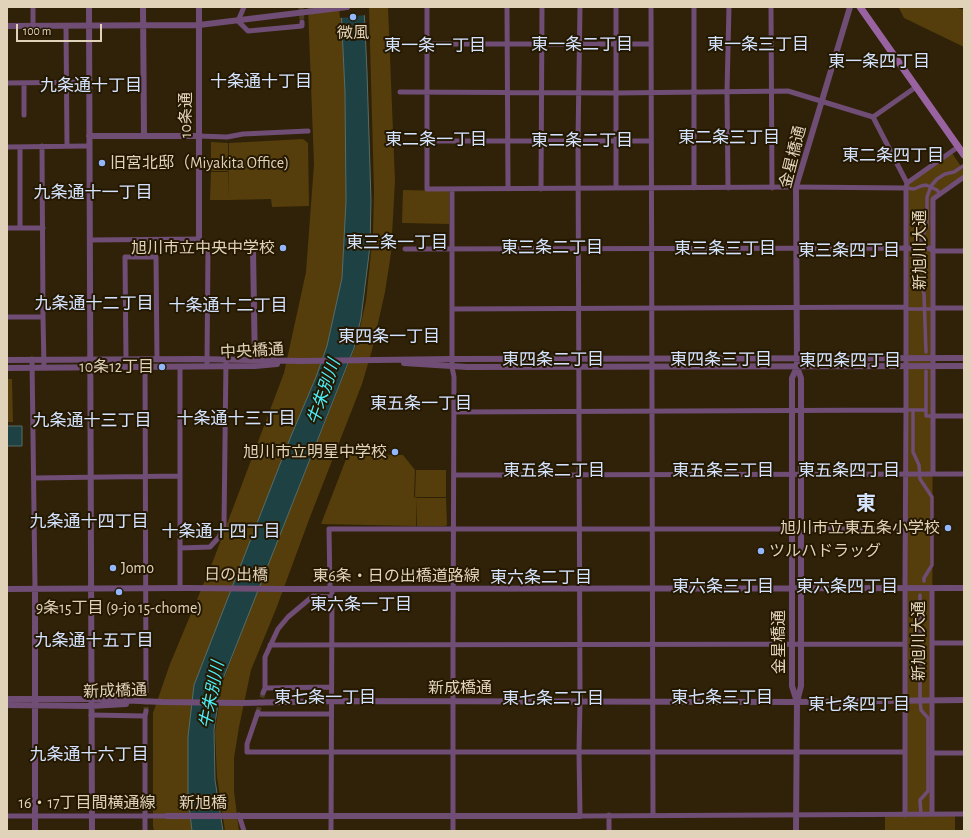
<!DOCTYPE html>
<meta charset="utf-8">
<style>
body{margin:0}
#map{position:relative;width:971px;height:838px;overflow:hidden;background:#2f2208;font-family:"Alegreya Sans",sans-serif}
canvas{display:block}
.frame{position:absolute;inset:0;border:8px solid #e1d3ba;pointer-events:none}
.scale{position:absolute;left:16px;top:24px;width:86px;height:18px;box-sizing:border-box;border:2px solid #e1d3ba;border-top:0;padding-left:5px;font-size:12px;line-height:14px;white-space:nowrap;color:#e1d3ba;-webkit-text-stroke:3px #251801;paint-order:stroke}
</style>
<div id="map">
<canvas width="971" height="838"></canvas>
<div class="frame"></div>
<div class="scale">100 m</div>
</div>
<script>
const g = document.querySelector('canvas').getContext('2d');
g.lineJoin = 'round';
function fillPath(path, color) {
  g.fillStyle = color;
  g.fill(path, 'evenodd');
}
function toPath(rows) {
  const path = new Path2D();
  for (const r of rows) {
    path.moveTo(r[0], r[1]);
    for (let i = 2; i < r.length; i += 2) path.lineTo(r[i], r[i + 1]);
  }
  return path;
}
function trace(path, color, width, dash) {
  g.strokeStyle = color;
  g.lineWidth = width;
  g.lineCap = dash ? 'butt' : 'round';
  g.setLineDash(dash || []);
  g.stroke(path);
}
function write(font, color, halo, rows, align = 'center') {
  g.font = font + ' "Alegreya Sans","Noto Sans JP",sans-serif';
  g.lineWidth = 4;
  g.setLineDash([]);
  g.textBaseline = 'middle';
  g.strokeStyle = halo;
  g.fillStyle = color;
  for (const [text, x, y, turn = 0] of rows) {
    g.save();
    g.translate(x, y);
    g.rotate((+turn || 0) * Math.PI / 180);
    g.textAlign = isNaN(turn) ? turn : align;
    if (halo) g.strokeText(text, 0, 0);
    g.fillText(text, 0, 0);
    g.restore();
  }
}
fillPath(toPath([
 [308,7,341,7,345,92,346,201,342,278,327,346,316,377,291,436,201,668,191,716,188,737,188,797,192,831,154,831,153,826,153,713,170,664,213,561,284,373,306,272,314,164],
 [369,7,388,7,395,181,391,253,385,292,372,350,362,384,310,517,276,609,251,670,239,727,234,758,234,791,239,831,225,831,217,777,215,732,222,684,254,600,356,345,366,301,373,233,374,191],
 [897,7,955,7,964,10,964,47,904,18,899,8],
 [303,139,308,143,309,206,272,207,271,199,228,200,229,143],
 [211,142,228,143,228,171,211,171],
 [952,153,964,171,964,176,933,199,932,814,955,814,955,831,885,831,885,815,905,815,907,183],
 [211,172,228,172,228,200,210,200],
 [403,190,449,191,449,224,402,223],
 [7,379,12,379,13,422,7,422],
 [348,454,403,455,415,470,414,497,417,498,416,526,321,524],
 [416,470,446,470,446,497,415,497],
 [417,498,446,498,447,525,445,526,417,526]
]), '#553e0b');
const water = toPath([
 [341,7,364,7,367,72,371,201,370,246,361,318,354,348,221,684,214,730,215,780,223,831,192,831,188,797,188,737,194,685,291,436,316,377,327,346,342,278,346,201,345,92,341,7],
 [7,426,22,426,22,446,7,446,7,426]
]);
fillPath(water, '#1e4144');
trace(water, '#586d67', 1);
fillPath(toPath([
 [339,7,366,7,366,15,356,16,353,20,349,17,340,18]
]), '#2f2208');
trace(toPath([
 [301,7,302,22],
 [146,692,146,711],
 [258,712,263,693]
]), '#4a3d23', 5, [5, 2.5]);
trace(toPath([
 [906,188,914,189,921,186,926,185,937,190,940,194],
 [918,248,918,281,923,290,924,294,926,352],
 [921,248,921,239,927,226,927,197,931,186,937,179,945,174,954,172,963,166],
 [906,309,933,309],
 [926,371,926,416,933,416],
 [906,410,926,410],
 [913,410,913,452,919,465,920,479,932,497,932,565,924,578,924,581],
 [920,595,920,700,921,710,928,718,928,791,920,800,921,815]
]), '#6f4d74', 3.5);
trace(toPath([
 [33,7,33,26],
 [244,7,238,21,248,31,302,26,302,22],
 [427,7,427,189,796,187,906,188],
 [507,7,508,189],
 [580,7,578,140,580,701,579,752,580,816,964,814],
 [651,7,653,815],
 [771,7,772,188],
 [66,26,67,146],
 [426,44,651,44],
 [7,83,89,82],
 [24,83,24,115],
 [400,92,616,93,788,91,873,117,907,183],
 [873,117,916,87],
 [198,136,227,137,243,134,308,131],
 [426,141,651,141],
 [42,146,43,317,44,367],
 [7,147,89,146],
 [20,147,20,228],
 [616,188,616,7],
 [694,188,694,7],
 [728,188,727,91,729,7],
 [452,189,452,367,454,377,453,644,453,831],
 [541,189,542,7],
 [7,228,43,228],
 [90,240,199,239],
 [405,249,929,248,933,251,964,251],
 [933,308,964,308],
 [452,309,906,307],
 [7,317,43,317],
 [32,359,35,588],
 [126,359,125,257,156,257,157,359],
 [145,359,146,692],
 [207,363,208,248],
 [180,367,180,588],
 [454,412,906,410],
 [933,416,964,416],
 [933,474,933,199,964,177],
 [454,475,964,474],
 [34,478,180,476],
 [180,548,210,547,219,537,224,525,226,359],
 [330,589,329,529,905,529],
 [932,643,964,643],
 [270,645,905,644],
 [265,688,331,687],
 [91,689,146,689],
 [263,693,265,688,265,657,278,629,288,617,313,596,332,597],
 [258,712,247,744,247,752,905,752],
 [257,714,331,714],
 [91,715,145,716],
 [932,753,964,753],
 [932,814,932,588],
 [239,815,244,831],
 [609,815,609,831],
 [905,815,905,581,906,410,906,188,907,183,958,147],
 [7,816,167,816],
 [145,831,145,716,146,711],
 [331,831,332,589]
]), '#6f4d74', 5);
trace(toPath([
 [89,7,92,831],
 [143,7,144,135],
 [199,7,199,239,201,245,205,247,247,247,253,250,255,366],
 [7,26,199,25,347,7],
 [89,136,198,136],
 [7,360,198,359,301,361,452,359,964,358],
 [404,363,467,367,964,366],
 [7,368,255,366,277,364],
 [35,588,35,831],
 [7,589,188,588,282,589],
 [283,589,964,588],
 [7,699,91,699,163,702,242,703,331,701,797,702,964,700],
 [797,702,792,686,792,378,797,367],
 [7,705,91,706,126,704],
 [167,816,580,816],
 [796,831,797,702,801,686,801,378,797,367,796,187,850,7]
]), '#6f4d74', 6);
trace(toPath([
 [860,7,964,155]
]), '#9963a1', 7);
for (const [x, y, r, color] of [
 [353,17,4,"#92b7fd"],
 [102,163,4,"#92b7fd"],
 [283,248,4,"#92b7fd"],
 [162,367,4,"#92b7fd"],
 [395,452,4,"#92b7fd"],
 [948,528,4,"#92b7fd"],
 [761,551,4,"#92b7fd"],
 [113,568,4,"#92b7fd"],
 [119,592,4,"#92b7fd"]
]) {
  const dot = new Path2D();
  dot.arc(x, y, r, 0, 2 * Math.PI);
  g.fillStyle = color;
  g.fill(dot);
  trace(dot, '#251801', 1.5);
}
write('16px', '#e1d3ba', '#251801', [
 ["微風",353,33,"center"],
 ["旧宮北邸（Miyakita Office)",110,163,"left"],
 ["旭川市立中央中学校",275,248],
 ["10条12丁目",154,367],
 ["旭川市立明星中学校",387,452],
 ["旭川市立東五条小学校",940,528],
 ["ツルハドラッグ",769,551,"left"],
 ["Jomo",121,568,"left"],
 ["9条15丁目 (9-jo 15-chome)",119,608,"center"]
], 'right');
write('16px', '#e1d3ba', '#251801', [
 ["10条通",186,115,-90],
 ["金星橋通",793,157,-76],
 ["新旭川大通",920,250,-90],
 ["中央橋通",252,351,-3],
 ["日の出橋",236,575,1],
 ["東6条・日の出橋道路線",396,576],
 ["新旭川大通",919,641,-90],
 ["金星橋通",779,642,-90],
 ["新成橋通",460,688],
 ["新成橋通",115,691,-2],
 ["16・17丁目間横通線",87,803],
 ["新旭橋",203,803]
]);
write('17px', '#d4e3fe', '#251801', [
 ["東一条二丁目",582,45],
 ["東一条三丁目",758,45],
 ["東一条一丁目",435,46],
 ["東一条四丁目",879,62],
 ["十条通十丁目",261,82],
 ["九条通十丁目",91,86],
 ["東二条三丁目",729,138],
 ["東二条一丁目",436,140],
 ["東二条二丁目",582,141],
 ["東二条四丁目",893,156],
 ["九条通十一丁目",93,193],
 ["東三条一丁目",397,243],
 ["東三条二丁目",552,248],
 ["東三条三丁目",725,249],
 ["東三条四丁目",849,251],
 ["九条通十二丁目",94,304],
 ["十条通十二丁目",228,306],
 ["東四条一丁目",389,337],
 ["東四条二丁目",553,360],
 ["東四条三丁目",721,360],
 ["東四条四丁目",850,361],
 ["東五条一丁目",421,404],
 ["十条通十三丁目",236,419],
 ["九条通十三丁目",92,421],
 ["東五条二丁目",554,471],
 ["東五条三丁目",723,471],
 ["東五条四丁目",849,471],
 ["九条通十四丁目",89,522],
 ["十条通十四丁目",221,532],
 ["東六条二丁目",541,578],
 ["東六条三丁目",723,587],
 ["東六条四丁目",847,587],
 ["東六条一丁目",361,605],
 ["九条通十五丁目",94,641],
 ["東七条一丁目",325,698],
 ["東七条三丁目",722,698],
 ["東七条二丁目",553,699],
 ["東七条四丁目",859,705],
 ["九条通十六丁目",89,755]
]);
write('italic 17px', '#4aeffb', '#251801', [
 ["牛朱別川",324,392,-71],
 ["牛朱別川",212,695,-79]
]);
write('bold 20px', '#d4e3fe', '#251801', [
 ["東",866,504]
]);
</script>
